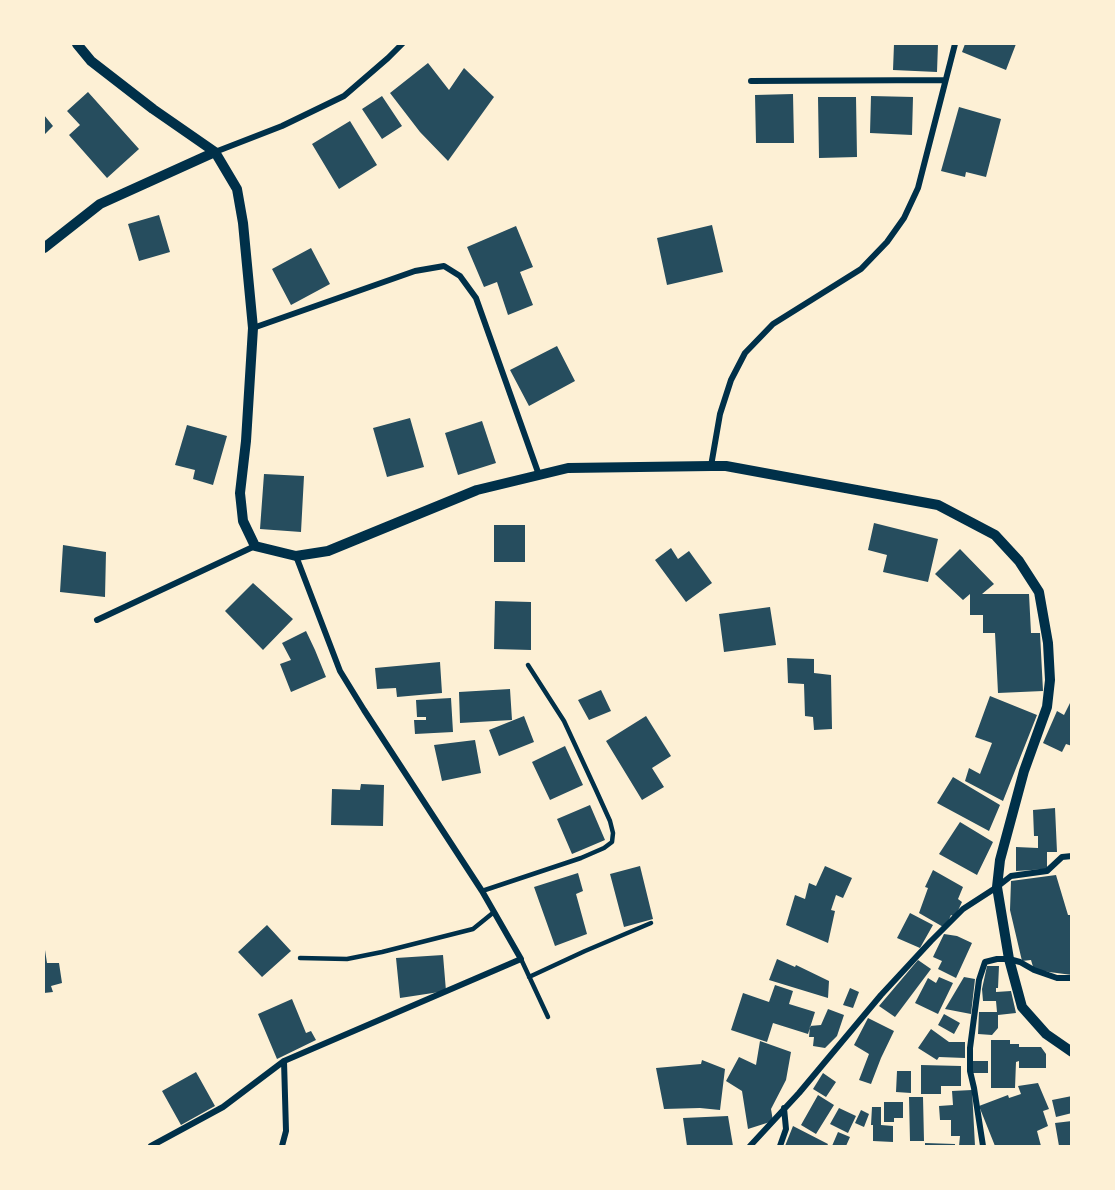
<!DOCTYPE html>
<style>
body{margin:0}
#map{position:relative;width:1115px;height:1190px;overflow:hidden;background:#fdf0d5;font-family:"Sofia Sans Condensed",sans-serif}
canvas{display:block}
.frame{position:absolute;inset:0;border:45px solid #fdf0d5;pointer-events:none}
</style>
<div id="map">
<canvas width="1115" height="1190"></canvas>
<div class="frame"></div>
</div>
<script>
const g = document.querySelector('canvas').getContext('2d');
g.lineJoin = 'round';
function fillPath(path, color) {
  g.fillStyle = color;
  g.fill(path, 'evenodd');
}
function toPath(rows) {
  const path = new Path2D();
  for (const r of rows) {
    path.moveTo(r[0], r[1]);
    for (let i = 2; i < r.length; i += 2) path.lineTo(r[i], r[i + 1]);
  }
  return path;
}
function trace(path, color, width, dash) {
  g.strokeStyle = color;
  g.lineWidth = width;
  g.lineCap = dash ? 'butt' : 'round';
  g.setLineDash(dash || []);
  g.stroke(path);
}
fillPath(toPath([
 [894,44,938,44,937,72,893,70],
 [965,44,1016,44,1006,70,962,52],
 [428,63,449,90,464,68,494,97,448,161,420,132,390,93],
 [88,92,139,149,107,178,69,135,80,125,67,111],
 [793,94,794,143,756,143,755,95],
 [382,96,402,126,382,139,362,109],
 [871,96,913,97,912,135,870,133],
 [818,97,856,97,857,157,819,158],
 [959,107,1001,119,986,177,966,172,965,177,941,171],
 [44,115,53,126,44,135],
 [350,121,377,165,339,189,312,144],
 [159,215,170,252,139,261,128,224],
 [712,225,723,272,667,285,657,238],
 [516,226,533,267,520,272,533,305,508,315,497,282,484,287,467,247],
 [311,248,330,284,291,305,272,269],
 [557,346,575,381,529,406,510,370],
 [410,418,424,467,387,477,373,428],
 [482,421,496,463,458,475,445,433],
 [187,425,227,436,213,485,193,479,195,470,175,465],
 [264,474,304,476,301,532,260,529],
 [874,523,938,539,928,582,883,572,887,555,868,550],
 [494,525,525,525,525,562,494,562],
 [63,545,106,552,105,597,60,592],
 [671,548,678,559,689,551,712,583,686,602,655,560],
 [960,549,994,584,982,594,1029,594,1031,633,1040,633,1043,691,998,693,995,633,983,633,983,615,970,615,970,594,963,600,935,574],
 [253,583,293,619,263,650,225,611],
 [495,601,531,602,531,650,494,649],
 [770,607,776,645,724,652,719,614],
 [306,631,315,650,326,677,291,692,280,664,291,660,282,643],
 [787,658,814,659,814,673,831,675,832,729,814,730,813,717,805,716,804,684,788,683],
 [440,662,442,693,397,697,396,688,377,689,375,668],
 [510,689,512,720,460,723,459,692],
 [601,690,611,711,589,720,578,700],
 [990,696,1037,715,1003,801,965,781,969,768,980,774,992,743,975,737],
 [451,698,453,732,415,734,414,720,426,720,426,717,417,717,416,700],
 [1072,699,1072,746,1066,744,1062,752,1043,743,1057,711,1064,715],
 [524,716,534,742,499,756,489,730],
 [646,716,671,756,652,768,664,787,642,800,606,741],
 [475,740,481,773,442,781,434,745],
 [565,746,583,785,550,800,532,762],
 [953,777,1000,805,989,831,937,803],
 [361,784,384,785,383,826,331,825,332,789,360,790],
 [590,805,605,840,572,854,557,819],
 [1055,808,1057,852,1047,852,1047,869,1016,871,1016,847,1038,848,1038,836,1034,836,1033,810],
 [960,822,993,842,977,875,939,854],
 [640,866,653,919,624,927,610,874],
 [825,866,852,878,843,898,836,895,831,910,835,911,828,943,786,925,795,895,805,899,809,883,816,886],
 [933,870,963,887,958,899,962,902,955,917,951,915,945,928,919,913,928,888,925,887],
 [578,873,583,891,576,894,587,934,555,946,534,887],
 [1056,875,1068,915,1071,915,1072,917,1072,975,1034,970,1031,960,1022,961,1010,910,1011,881],
 [910,913,933,925,920,948,897,938],
 [267,925,291,951,262,977,238,952],
 [944,934,957,936,972,943,956,978,938,969,942,961,933,957],
 [44,950,45,950,47,963,59,963,62,983,51,986,53,992,44,993],
 [443,955,446,991,400,998,396,958],
 [777,959,795,967,796,965,829,981,828,998,769,980],
 [918,960,931,969,895,1017,879,1006],
 [987,966,999,966,998,988,996,988,996,992,1011,991,1016,1013,998,1015,998,1028,992,1035,978,1034,979,1012,997,1012,996,1001,983,1001,982,989],
 [939,977,953,983,938,1014,915,1003,928,978,936,983],
 [964,977,975,979,971,1014,945,1009],
 [775,985,793,991,789,1004,815,1012,808,1034,773,1023,767,1042,731,1030,743,993,769,1002],
 [850,988,859,992,853,1008,843,1005],
 [292,999,306,1033,311,1031,316,1040,277,1059,258,1014],
 [828,1009,844,1015,837,1036,825,1048,813,1046,814,1037,809,1037,810,1026,821,1025],
 [944,1014,960,1023,954,1034,938,1025],
 [868,1018,894,1031,881,1058,871,1084,859,1080,869,1054,854,1045],
 [931,1029,949,1042,965,1042,965,1058,939,1057,937,1060,918,1048],
 [991,1040,1010,1040,1010,1044,1019,1044,1019,1047,1041,1047,1046,1054,1046,1068,1019,1068,1019,1061,1016,1062,1015,1088,991,1088],
 [760,1041,791,1052,786,1080,771,1109,773,1121,748,1129,742,1091,726,1081,739,1057,756,1065],
 [702,1060,725,1069,720,1110,700,1108,664,1109,656,1068,701,1064],
 [973,1061,988,1061,988,1073,973,1073],
 [921,1065,961,1066,961,1086,941,1086,941,1094,921,1094],
 [897,1071,911,1071,911,1093,896,1092],
 [196,1072,215,1106,181,1125,162,1091],
 [823,1073,836,1082,826,1097,813,1089],
 [1038,1083,1049,1109,1043,1111,1048,1126,1037,1131,1041,1146,995,1146,979,1106,1008,1095,1009,1098,1021,1094,1018,1086],
 [972,1090,975,1146,959,1146,960,1136,951,1136,951,1120,940,1120,939,1106,953,1105,952,1091],
 [818,1095,834,1105,816,1134,801,1125],
 [1072,1096,1072,1113,1056,1117,1052,1100],
 [909,1097,923,1097,924,1141,910,1141],
 [884,1102,903,1102,903,1118,894,1118,894,1122,884,1122],
 [872,1107,881,1107,881,1125,893,1126,893,1142,873,1141,873,1125,871,1125],
 [839,1108,856,1116,848,1133,830,1124],
 [861,1110,869,1114,864,1127,855,1123],
 [728,1116,733,1146,687,1146,683,1118],
 [1072,1121,1072,1146,1059,1146,1055,1123],
 [793,1126,828,1144,827,1146,785,1146],
 [838,1132,850,1137,846,1146,832,1146],
 [925,1143,955,1144,955,1146,925,1146]
]), '#264d5e');
trace(toPath([
 [482,891,581,858,604,848,612,842,613,833,610,821,596,790,564,721,528,665],
 [300,958,347,959,382,952,473,929,494,912],
 [521,959,548,1017],
 [529,977,585,951,651,923]
]), '#003049', 4.5);
trace(toPath([
 [751,81,945,80],
 [215,152,282,126,344,96,388,58,402,44],
 [253,328,415,271,444,266,460,276,476,298,539,475],
 [711,466,720,414,731,380,745,353,773,324,861,269,887,242,904,218,918,188,955,44],
 [97,620,255,546],
 [151,1146,223,1107,284,1061,521,959,482,891,364,710,340,671,296,556],
 [282,1146,286,1131,284,1061],
 [750,1146,799,1093,881,995,931,941,963,909,997,887,1011,876,1047,871,1062,857,1072,856],
 [780,1146,786,1129,784,1108],
 [983,1146,974,1088,970,1071,970,1048,979,980,985,962,997,959,1009,959,1020,962,1034,970,1057,978,1072,978]
]), '#003049', 6);
trace(toPath([
 [77,44,91,61,153,109,215,152,237,189,243,223,253,328,246,441,240,493,243,521,255,546,296,556,328,551,477,490,568,468,711,466,726,466,938,505,995,535,1019,561,1039,592,1048,643,1050,680,1047,707,1024,771,1000,860,997,887,1009,959,1022,1007,1046,1034,1072,1052],
 [44,248,100,204,215,152]
]), '#003049', 10);
</script>
